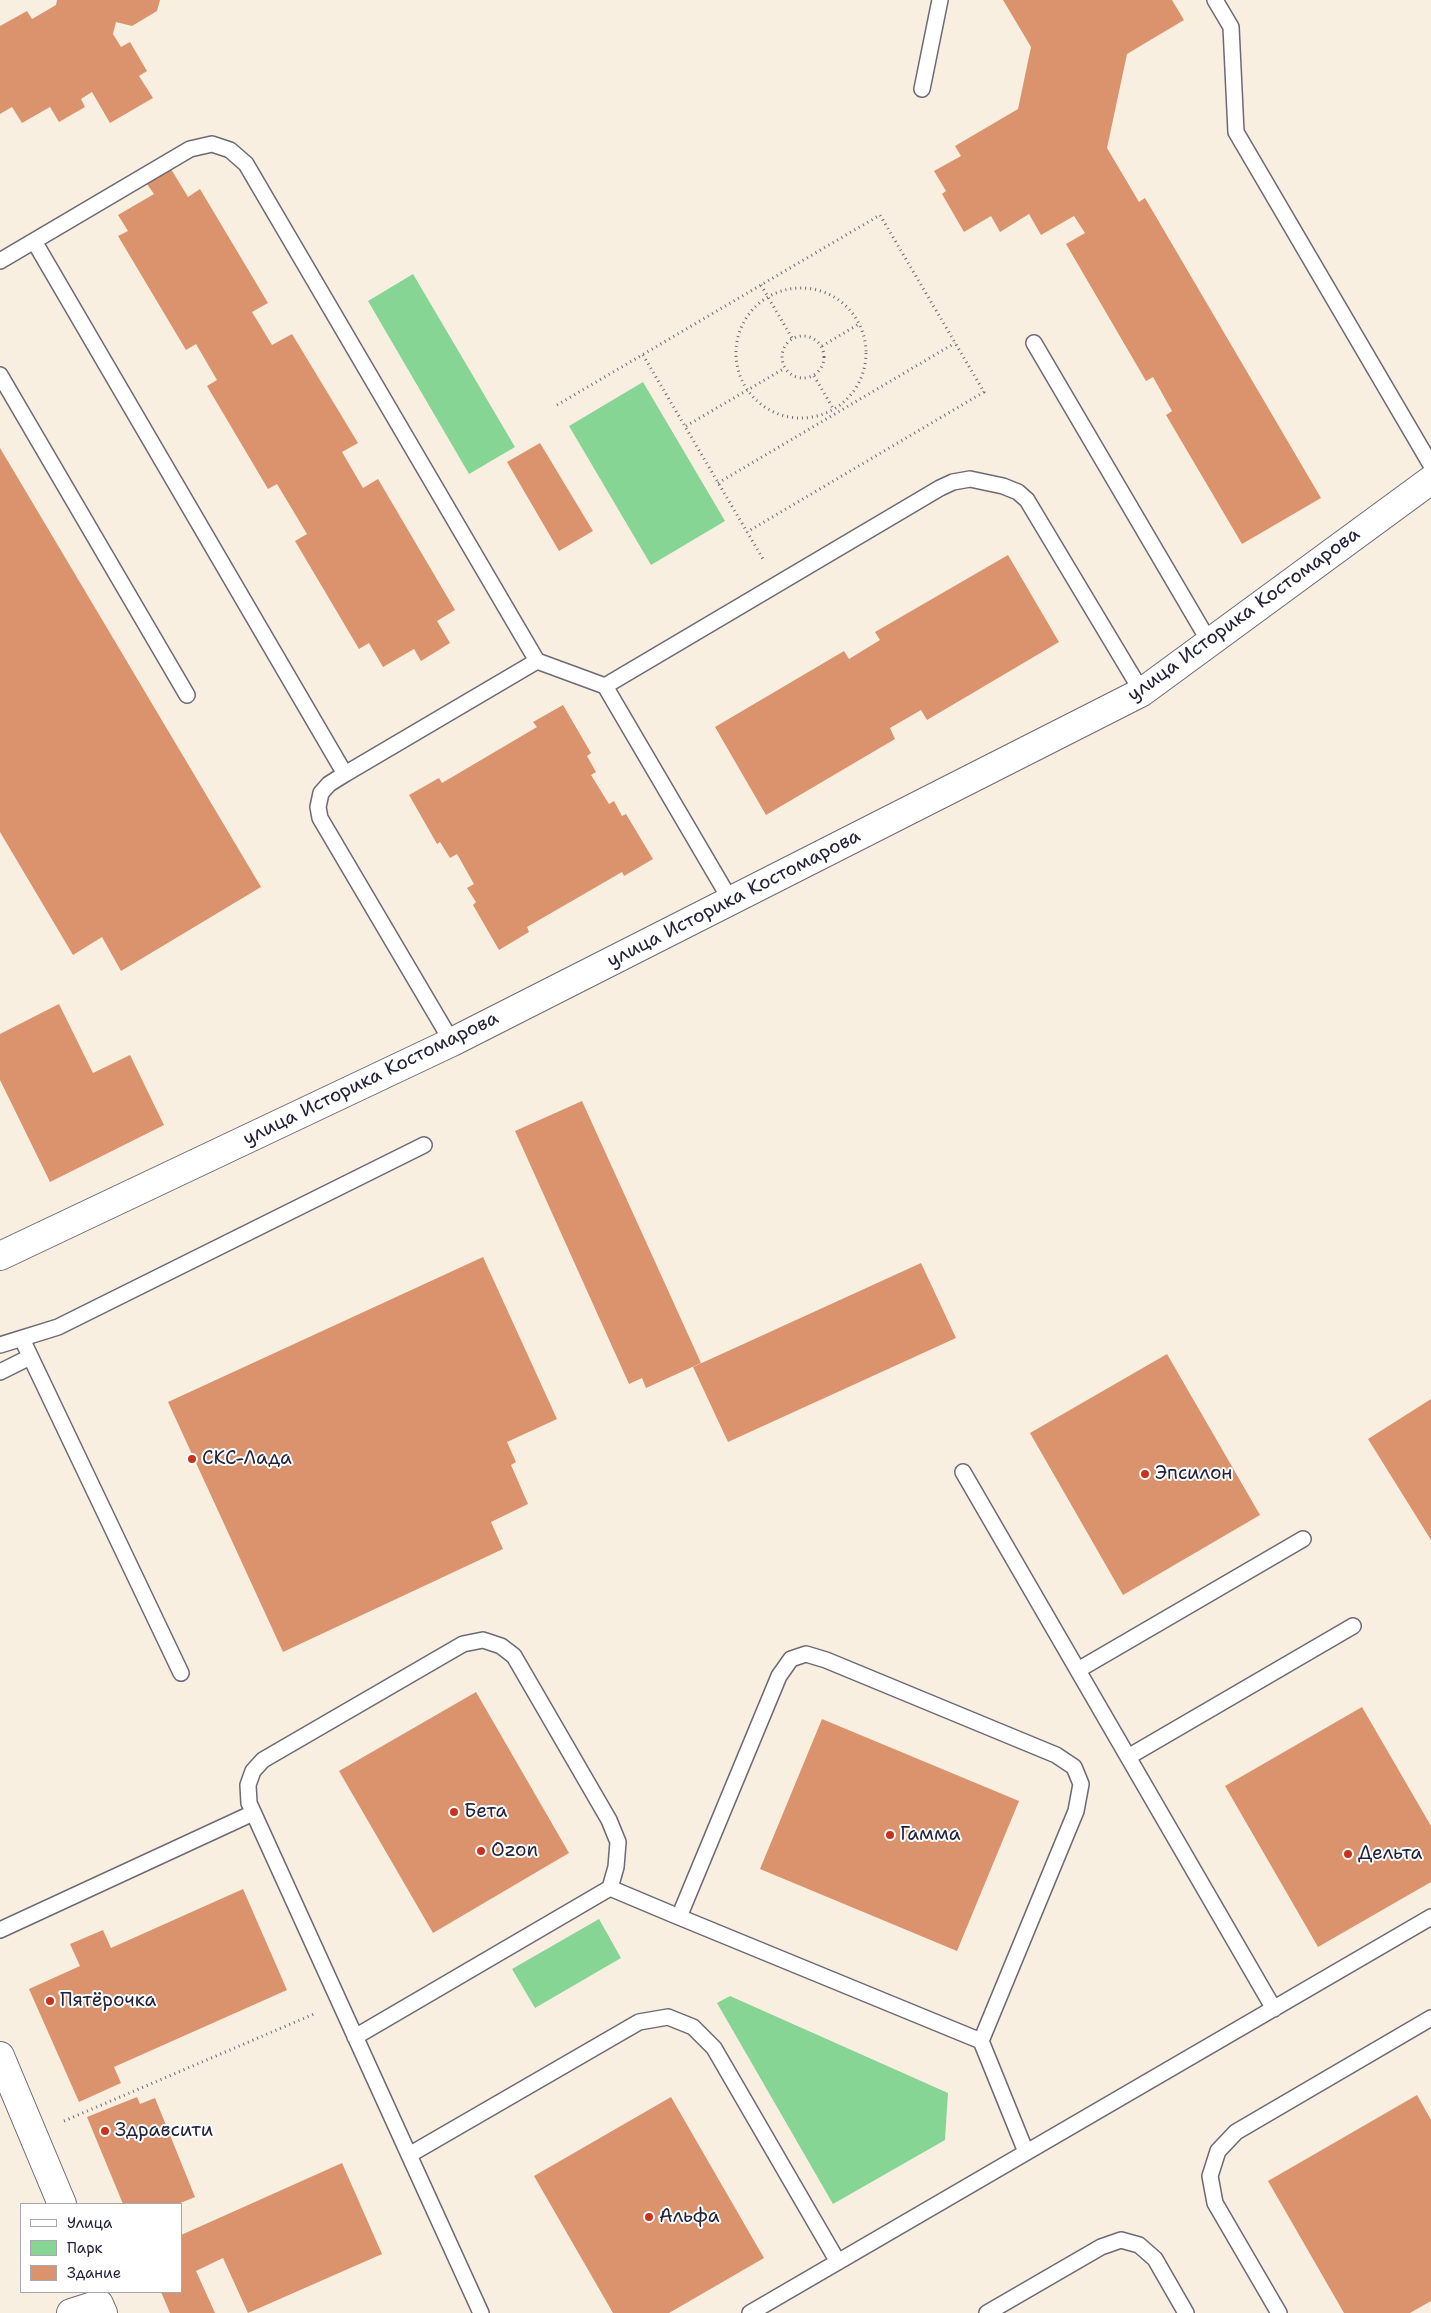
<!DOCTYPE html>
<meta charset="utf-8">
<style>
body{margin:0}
#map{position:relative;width:1431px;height:2313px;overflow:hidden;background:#f8efe1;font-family:"Shantell Sans",sans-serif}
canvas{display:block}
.legend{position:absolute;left:20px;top:2203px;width:162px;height:90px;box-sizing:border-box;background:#fff;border:1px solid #a7a7b1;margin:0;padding:6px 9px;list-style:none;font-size:15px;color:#22223b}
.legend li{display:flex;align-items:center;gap:10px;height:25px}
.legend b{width:25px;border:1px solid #a7a7b1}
</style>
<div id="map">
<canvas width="1431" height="2313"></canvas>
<ul class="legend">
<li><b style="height:6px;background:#fff"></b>Улица</li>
<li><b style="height:14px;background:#86d594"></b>Парк</li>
<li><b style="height:14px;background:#db936d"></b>Здание</li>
</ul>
</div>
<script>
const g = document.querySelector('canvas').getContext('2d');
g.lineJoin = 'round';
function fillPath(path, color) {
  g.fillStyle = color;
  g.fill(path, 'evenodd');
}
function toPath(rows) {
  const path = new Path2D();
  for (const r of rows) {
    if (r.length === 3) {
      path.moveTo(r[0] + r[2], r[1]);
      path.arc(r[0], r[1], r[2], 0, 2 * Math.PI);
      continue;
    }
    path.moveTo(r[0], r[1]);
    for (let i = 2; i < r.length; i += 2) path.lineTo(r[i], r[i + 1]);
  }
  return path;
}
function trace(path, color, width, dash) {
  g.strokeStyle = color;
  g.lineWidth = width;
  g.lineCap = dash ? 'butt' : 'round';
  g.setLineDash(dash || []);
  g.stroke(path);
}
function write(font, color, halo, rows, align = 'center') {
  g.font = font + ' "Shantell Sans",sans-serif';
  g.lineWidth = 4;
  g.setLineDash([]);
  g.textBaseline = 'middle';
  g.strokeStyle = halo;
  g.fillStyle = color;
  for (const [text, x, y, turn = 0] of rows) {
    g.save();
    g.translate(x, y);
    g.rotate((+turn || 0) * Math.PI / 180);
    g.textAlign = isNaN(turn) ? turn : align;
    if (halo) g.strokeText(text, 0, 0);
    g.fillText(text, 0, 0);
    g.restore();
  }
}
fillPath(toPath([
 [413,274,515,447,469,474,368,301],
 [643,382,725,521,651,565,569,426],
 [599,1919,621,1958,535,2008,512,1969],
 [730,1996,948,2093,945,2140,833,2204,717,2003]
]), '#86d594');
fillPath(toPath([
 [57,0,160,0,157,11,132,26,116,22,113,34,121,47,130,42,147,71,139,76,153,98,110,123,92,92,81,99,85,107,59,122,50,107,22,123,12,107,0,114,0,26,27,11,32,19,56,5],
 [1003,0,1172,0,1184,20,1127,54,1107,148,1139,202,1145,198,1321,498,1242,544,1166,415,1172,411,1153,377,1146,381,1066,244,1085,233,1074,216,1041,235,1029,214,1000,232,991,216,964,232,942,194,946,191,934,171,961,156,955,146,1018,109,1031,47],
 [171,169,188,197,200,189,268,303,252,312,272,345,292,334,358,443,342,452,363,488,378,479,455,610,437,621,450,643,421,661,414,649,383,667,369,643,359,649,295,541,307,534,277,484,268,489,207,386,217,380,196,344,186,350,118,236,128,231,118,215,154,194,147,184],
 [540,443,593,531,559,551,507,462],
 [0,448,261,887,121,971,102,937,73,955,0,832],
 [1008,555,1059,642,927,720,921,710,890,728,895,739,766,815,715,727,844,651,849,659,880,640,875,632],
 [563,705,591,753,587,756,596,772,591,775,609,804,614,801,622,816,626,814,653,859,624,876,622,872,527,927,529,932,499,950,473,905,476,902,467,888,474,884,457,854,450,858,440,842,437,844,409,795,439,778,442,783,537,727,533,722],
 [59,1004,93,1073,130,1055,164,1125,50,1182,0,1080,0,1034],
 [582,1101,701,1363,646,1388,642,1378,629,1384,515,1131],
 [483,1257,557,1419,507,1442,516,1462,511,1465,528,1504,491,1522,503,1549,283,1652,168,1402],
 [921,1263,956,1338,728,1442,693,1367],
 [1167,1354,1260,1515,1123,1595,1030,1433],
 [1431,1399,1431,1540,1368,1439],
 [476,1692,569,1853,433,1933,339,1771],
 [1362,1707,1431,1826,1431,1882,1318,1947,1225,1786],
 [822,1719,1019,1801,957,1951,760,1869],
 [243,1889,287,1990,114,2067,121,2083,79,2102,29,1989,80,1966,70,1944,103,1930,111,1948],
 [1417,2095,1431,2120,1431,2301,1410,2313,1344,2313,1268,2181],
 [137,2097,140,2104,155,2098,195,2197,178,2204,123,2204,87,2117],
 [671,2097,764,2258,669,2313,613,2313,534,2176],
 [342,2163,382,2254,248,2313,223,2258,196,2271,215,2313,170,2313,161,2292,181,2292,181,2235]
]), '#db936d');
const lane = toPath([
 [1215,0,1231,27,1236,132,1431,465],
 [922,89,940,0],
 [34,241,345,774,329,784,321,793,318,807,320,818,452,1042],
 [0,261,190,149,212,144,230,150,246,164,537,661,605,686,940,488,953,482,970,479,1003,486,1018,492,1027,500,1142,692],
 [1034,343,1210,643],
 [0,375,187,695],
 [605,686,731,901],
 [345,774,537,661],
 [22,1339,181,1673],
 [0,1345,58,1327,424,1145],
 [0,1372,30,1357],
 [963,1472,1274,2009],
 [1078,1670,1303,1539],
 [1128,1757,1353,1626],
 [610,1888,679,1917],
 [0,1930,253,1813],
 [355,2037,610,1888,616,1867,618,1842,609,1820,514,1656,501,1646,483,1640,463,1644,263,1760,253,1771,248,1785,249,1803,409,2155,481,2313],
 [981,2041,679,1917,779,1676,791,1659,806,1654,826,1660,1056,1755,1074,1767,1081,1784,1076,1811,981,2041,1026,2152],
 [409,2155,639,2022,668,2017,693,2027,714,2048,838,2262],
 [750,2313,1431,1917],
 [987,2313,1101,2247,1121,2240,1139,2245,1155,2259,1186,2313],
 [1279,2313,1215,2203,1210,2176,1218,2151,1236,2132,1431,2018]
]);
const street = toPath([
 [0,1256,452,1042,1142,692,1431,480],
 [0,2056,62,2204]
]);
const secondary = toPath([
 [71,2313,99,2304,103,2313]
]);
trace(lane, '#6d6a75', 18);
trace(street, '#6d6a75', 30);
trace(secondary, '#6d6a75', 30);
trace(toPath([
 [761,285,792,338],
 [801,353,65],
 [803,357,21],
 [822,346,859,324],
 [643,355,763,559],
 [814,376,834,410],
 [557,405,880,215,984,392,747,532],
 [686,426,785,368],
 [718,483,955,343],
 [64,2121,314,2014]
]), '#6d6a75', 3, [1, 4]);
trace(lane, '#fff', 15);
trace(street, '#fff', 28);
trace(secondary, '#fff', 28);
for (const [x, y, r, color] of [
 [192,1459,5,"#c8321e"],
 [1145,1474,5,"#c8321e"],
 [454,1812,5,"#c8321e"],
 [890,1835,5,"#c8321e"],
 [481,1851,5,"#c8321e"],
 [1348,1854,5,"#c8321e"],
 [50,2001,5,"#c8321e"],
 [105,2131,5,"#c8321e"],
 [649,2217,5,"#c8321e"]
]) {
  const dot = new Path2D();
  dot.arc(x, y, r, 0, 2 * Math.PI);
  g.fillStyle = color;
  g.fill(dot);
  trace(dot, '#fff', 2);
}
write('19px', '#22223b', '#fff', [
 ["улица Историка Костомарова",1244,615,-36],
 ["улица Историка Костомарова",734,899,-27],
 ["улица Историка Костомарова",371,1079,-26]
]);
write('19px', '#22223b', '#fff', [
 ["СКС-Лада",202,1459],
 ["Эпсилон",1155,1474],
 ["Бета",464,1812],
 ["Гамма",900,1835],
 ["Ozon",491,1851],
 ["Дельта",1358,1854],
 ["Пятёрочка",60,2001],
 ["Здравсити",115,2131],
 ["Альфа",659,2217]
], 'left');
</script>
